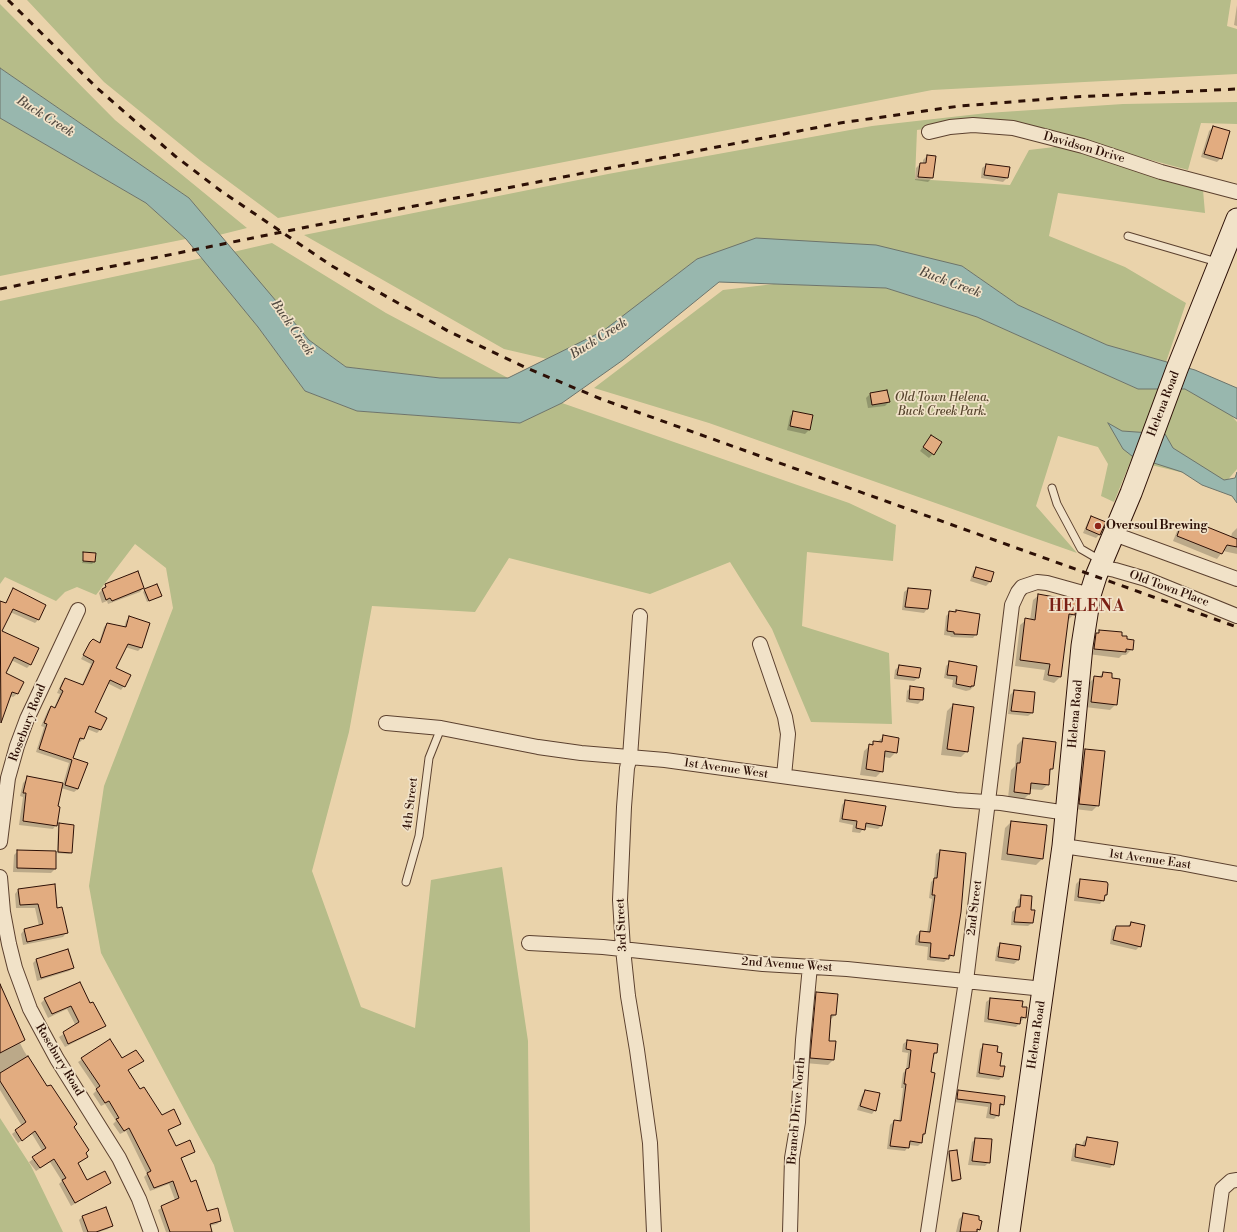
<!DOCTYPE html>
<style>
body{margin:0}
canvas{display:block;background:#ead3ab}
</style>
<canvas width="1237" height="1232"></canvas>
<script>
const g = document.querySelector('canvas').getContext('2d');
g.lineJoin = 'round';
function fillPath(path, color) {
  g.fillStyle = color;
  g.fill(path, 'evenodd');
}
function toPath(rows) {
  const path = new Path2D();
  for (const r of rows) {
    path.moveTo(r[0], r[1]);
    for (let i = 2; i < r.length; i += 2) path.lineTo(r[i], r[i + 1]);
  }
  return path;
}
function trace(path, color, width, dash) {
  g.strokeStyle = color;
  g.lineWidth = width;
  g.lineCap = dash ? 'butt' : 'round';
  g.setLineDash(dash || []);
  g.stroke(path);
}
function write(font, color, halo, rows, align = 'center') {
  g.font = font + ' "Libre Bodoni",serif';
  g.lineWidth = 3.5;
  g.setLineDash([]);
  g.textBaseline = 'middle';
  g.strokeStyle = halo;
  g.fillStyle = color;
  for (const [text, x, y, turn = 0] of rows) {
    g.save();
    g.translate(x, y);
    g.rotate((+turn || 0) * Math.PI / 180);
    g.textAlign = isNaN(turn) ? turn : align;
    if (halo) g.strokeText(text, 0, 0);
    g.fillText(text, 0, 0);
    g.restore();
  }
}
fillPath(toPath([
 [27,0,1231,0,1227,26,1237,29,1237,74,932,90,278,218,201,161,104,82],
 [0,4,115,120,247,228,219,235,189,198,0,68],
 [1237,102,1237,124,1201,123,1188,170,1066,137,987,121,917,130,915,179,1010,185,1029,150,1063,146,1203,190,1205,213,1058,193,1049,236,1125,267,1186,303,1166,362,1107,345,1018,305,962,266,697,259,603,332,547,359,504,349,304,235,608,174,872,126,987,113,1123,104],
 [0,118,146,203,186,239,0,276],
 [272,243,386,313,508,378,440,378,346,367,309,340,233,252],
 [202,258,258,327,305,391,357,411,520,423,562,403,849,503,896,525,893,561,807,552,802,626,889,653,892,724,811,722,772,629,730,562,650,594,509,558,475,612,372,606,349,732,312,871,361,1007,415,1028,431,880,502,867,528,1041,530,1232,234,1232,214,1165,101,953,89,886,104,786,173,608,166,568,135,544,96,595,77,587,65,592,56,601,5,577,0,584,0,301],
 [774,284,886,288,977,317,1138,389,1185,389,1230,414,1237,422,1237,469,1225,483,1131,460,1114,502,1101,496,1108,464,1098,447,1058,436,1036,506,1077,553,709,423,594,388,723,290],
 [0,1118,31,1166,63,1232,0,1232]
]), '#b6bc89');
const water = toPath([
 [0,68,189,198,309,340,346,367,440,378,508,378,603,331,697,259,756,238,876,245,962,266,1018,305,1107,345,1195,370,1237,388,1237,419,1185,389,1138,389,977,317,886,288,719,282,623,360,562,403,520,423,357,411,305,391,258,327,186,239,146,203,0,118,0,68],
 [1108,423,1122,431,1165,434,1173,448,1224,480,1235,478,1237,472,1237,503,1232,496,1202,485,1182,472,1132,456,1123,449,1108,423]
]);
fillPath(water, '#98b7ae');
trace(water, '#6d746b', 1);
fillPath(toPath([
 [1237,5,1237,26,1234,25],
 [1213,127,1221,158,1217,162,1201,157,1209,131],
 [927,156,932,178,928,182,915,180,916,168,920,164,923,164,923,160],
 [986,165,1009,168,1007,178,1003,182,981,178,982,168],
 [870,394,889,402,885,406,868,408,866,398],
 [794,412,812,416,809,430,805,434,787,430,790,416],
 [928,440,933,454,929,458,920,451],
 [1092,518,1100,534,1096,538,1083,533,1088,521],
 [1190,521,1231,537,1232,533,1237,528,1237,554,1223,551,1217,559,1173,541,1177,531,1182,526,1185,528],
 [84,553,94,562,92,564,82,563],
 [976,568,993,573,990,582,986,586,970,581,973,572],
 [106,585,143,588,140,592,108,604,107,601,102,603,99,593],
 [14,589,38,620,35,623,10,612,0,633,0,602,5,604],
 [908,589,929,591,927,609,924,613,902,610,904,592],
 [145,590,161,596,147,602,143,592],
 [1039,595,1074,614,1068,620,1060,677,1054,683,1043,680,1045,670,1015,666,1020,625,1026,620,1030,620,1033,600],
 [956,611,976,634,973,638,950,637,951,636,944,635,946,616,950,612],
 [130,617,141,648,138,651,125,647,115,669,124,686,121,690,107,683,94,713,101,729,97,733,87,729,83,739,80,742,77,741,72,759,87,763,78,789,74,792,61,788,57,807,56,825,53,829,19,825,23,797,20,796,23,783,27,779,31,777,63,784,69,763,36,752,44,727,41,726,48,710,51,707,54,708,60,694,57,693,62,682,65,679,82,685,91,664,81,659,90,643,99,643,104,627,107,624,124,628,126,621],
 [1100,631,1120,636,1126,640,1132,649,1126,655,1122,655,1119,658,1088,654,1091,640],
 [0,637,31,664,27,668,11,660,5,674,22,683,17,694,13,697,10,696,0,723],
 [950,662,974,686,970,690,966,691,952,687,953,680,944,678,946,666],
 [899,666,918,678,914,681,894,679,895,670],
 [1103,673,1116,704,1110,710,1085,707,1089,683,1095,677,1099,677],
 [911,687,922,700,918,704,906,702,907,691],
 [1014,691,1032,713,1028,716,1008,714,1010,695],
 [953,705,967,751,961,757,941,755,947,711],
 [883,737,896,752,890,758,884,757,882,771,876,777,860,775,864,751,874,742,877,742],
 [1023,739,1052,769,1049,772,1048,784,1042,790,1029,789,1029,794,1023,800,1008,798,1011,770,1015,766,1017,745],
 [1085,750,1098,805,1092,811,1074,809,1079,756],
 [845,801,882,825,878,829,864,827,860,833,852,832,853,825,839,822,842,805],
 [1011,822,1046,826,1042,859,1036,865,1001,860,1005,828],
 [59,824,71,853,69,854,55,853,55,869,51,873,13,872,14,855,18,851,57,852,58,826],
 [940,851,965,854,953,955,944,962,927,960,928,947,915,945,916,936,920,932,927,933,932,899,929,898,931,882,934,879,936,854],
 [1080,880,1107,885,1106,895,1100,904,1074,901,1076,884],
 [18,890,56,910,66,933,63,937,23,945,21,934,24,930,39,926,35,908,16,908,15,894],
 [1022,896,1030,911,1032,923,1028,926,1011,925,1012,912,1017,908,1018,900],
 [1131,923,1140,946,1136,950,1110,944,1112,930,1116,927,1127,927],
 [1001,944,1018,960,1014,964,995,961,997,947],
 [36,960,73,968,69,971,37,981,33,963],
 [79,983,89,1005,105,1025,101,1029,65,1047,59,1037,76,1026,67,1009,48,1018,41,1003,45,999],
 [0,984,24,1040,20,1043,24,1051,73,1127,87,1157,78,1164,87,1181,110,1183,71,1206,59,1184,62,1181,50,1162,36,1171,29,1162,43,1152,32,1134,18,1143,12,1134,22,1126,0,1090],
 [816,993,835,1015,830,1020,828,1042,834,1059,828,1065,805,1063,810,999],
 [990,999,1021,1008,1025,1017,1016,1027,984,1022,986,1002],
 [110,1041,122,1060,142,1061,127,1071,140,1091,162,1116,180,1124,167,1131,176,1147,194,1152,180,1159,206,1212,220,1221,217,1224,209,1226,211,1232,166,1232,158,1210,175,1200,169,1184,150,1191,144,1177,147,1174,126,1131,120,1134,113,1124,116,1121,105,1104,101,1106,93,1094,97,1090,78,1062],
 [907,1041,936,1053,933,1056,924,1134,921,1143,918,1146,909,1145,905,1151,887,1149,890,1125,894,1121,899,1122,903,1088,901,1088,903,1073,906,1070,908,1053,902,1052,903,1044],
 [983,1046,999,1066,1003,1076,999,1080,976,1077,980,1049],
 [865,1091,875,1110,872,1114,857,1110,862,1095],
 [958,1091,1003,1104,999,1108,998,1115,994,1119,986,1118,988,1107,954,1102,955,1095],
 [1087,1138,1113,1164,1110,1168,1071,1161,1073,1149,1077,1145,1082,1146,1083,1142],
 [976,1139,989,1162,985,1166,968,1165,972,1142],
 [949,1152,960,1179,958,1181,951,1182,948,1154],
 [964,1214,979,1229,977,1232,956,1232,959,1219],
 [83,1216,112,1225,108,1229,99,1232,83,1232,79,1220]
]), '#0003');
const building = toPath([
 [1213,126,1230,131,1222,159,1204,154,1213,126],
 [927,155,936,156,933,178,918,177,920,163,926,163,927,155],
 [986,164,1010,167,1008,178,984,175,986,164],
 [887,390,890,402,872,405,870,393,887,390],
 [793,411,813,415,810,430,790,426,793,411],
 [931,435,942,442,934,455,923,447,931,435],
 [1091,516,1106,522,1100,535,1086,529,1091,516],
 [1190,520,1237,539,1237,547,1227,545,1222,554,1177,536,1181,525,1187,527,1190,520],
 [83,552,96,553,95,562,83,561,83,552],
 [976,567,994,572,991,582,973,577,976,567],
 [138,571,144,588,112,601,110,598,106,600,102,589,106,587,105,584,138,571],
 [157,584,162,596,149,601,144,589,157,584],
 [13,588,46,605,39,620,13,609,2,631,39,648,31,665,14,657,6,673,24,682,18,694,12,692,1,723,0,601,6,603,13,588],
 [908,588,931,590,928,609,905,607,908,588],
 [1038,594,1077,601,1075,615,1069,614,1061,677,1048,675,1050,664,1020,660,1025,618,1035,620,1038,594],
 [956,610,980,614,977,635,954,634,954,632,947,631,949,611,956,612,956,610],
 [129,616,150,623,142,648,128,644,116,668,131,675,125,687,110,680,95,712,107,718,101,730,89,726,84,739,80,738,73,758,88,763,78,789,65,785,72,760,39,749,47,724,44,723,51,706,55,708,63,691,60,689,65,678,83,685,94,661,83,655,90,642,93,639,100,643,107,623,126,627,129,616],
 [1099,630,1122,632,1122,636,1127,636,1127,639,1134,640,1133,650,1126,649,1126,652,1094,649,1096,633,1099,633,1099,630],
 [949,661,977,666,974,686,971,686,971,687,956,684,957,676,947,675,949,661],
 [899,665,921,668,919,678,897,675,899,665],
 [1103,672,1112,673,1112,678,1120,679,1117,705,1091,702,1094,676,1102,677,1103,672],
 [910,686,924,688,923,700,909,699,910,686],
 [1014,690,1035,692,1033,713,1011,711,1014,690],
 [953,704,974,707,968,752,947,749,953,704],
 [883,735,899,738,897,753,885,751,883,772,866,769,869,744,873,745,873,741,882,742,883,735],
 [1023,738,1056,742,1053,769,1050,769,1049,785,1031,783,1030,794,1014,792,1017,763,1020,763,1023,738],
 [1085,749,1105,751,1099,806,1079,804,1085,749],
 [27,776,63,783,58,806,60,807,57,826,23,821,26,793,23,793,27,776],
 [845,800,886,806,882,826,866,823,865,830,856,828,857,821,842,819,845,800],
 [1011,821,1047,825,1043,859,1007,854,1011,821],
 [59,823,74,825,72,853,58,852,59,823],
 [17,850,56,851,56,869,17,868,17,850],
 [940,850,966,853,961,912,954,956,949,955,949,959,930,957,931,943,919,942,920,931,930,932,935,895,932,895,934,878,937,878,940,850],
 [1080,879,1107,882,1108,884,1107,895,1105,895,1104,901,1078,897,1080,879],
 [55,884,57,908,62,907,68,933,27,942,24,929,43,924,38,904,20,905,18,889,55,884],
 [1021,895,1032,896,1031,910,1035,910,1033,923,1014,922,1016,907,1020,907,1021,895],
 [1131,922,1145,925,1141,947,1113,940,1116,926,1130,926,1131,922],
 [1000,943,1021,946,1019,960,998,957,1000,943],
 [68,949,74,968,41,978,36,959,68,949],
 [80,982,90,1003,93,1002,106,1026,68,1044,63,1032,79,1022,71,1006,52,1014,44,998,80,982],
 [0,984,25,1040,0,1053,0,984],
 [816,992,838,994,836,1015,831,1015,829,1041,836,1041,834,1060,810,1058,816,992],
 [990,998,1023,1001,1022,1007,1027,1007,1026,1018,1021,1017,1020,1024,988,1019,990,998],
 [110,1039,122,1058,136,1050,144,1061,128,1070,140,1089,144,1087,162,1115,174,1109,181,1124,168,1130,176,1146,190,1140,195,1152,181,1158,191,1182,196,1180,207,1211,218,1208,221,1221,210,1224,212,1232,170,1232,161,1206,179,1198,173,1181,154,1188,147,1173,151,1171,129,1128,124,1131,116,1119,119,1118,109,1101,105,1103,96,1089,100,1086,81,1058,110,1039],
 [907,1040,938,1044,937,1053,934,1053,931,1072,935,1073,925,1134,923,1134,922,1143,910,1141,909,1148,890,1146,894,1120,901,1121,906,1084,904,1084,906,1069,909,1068,911,1050,906,1049,907,1040],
 [983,1044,998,1046,997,1052,1002,1053,1000,1066,1005,1066,1003,1077,979,1073,983,1044],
 [28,1056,47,1086,51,1085,77,1124,74,1127,89,1150,86,1153,88,1157,78,1163,87,1180,105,1171,111,1183,75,1203,62,1180,66,1178,54,1159,40,1168,32,1157,46,1148,35,1131,22,1141,15,1130,26,1122,0,1081,0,1073,28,1056],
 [865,1090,880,1093,876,1111,860,1106,865,1090],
 [958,1090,1005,1096,1004,1105,1000,1104,999,1116,990,1114,991,1103,957,1099,958,1090],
 [1087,1137,1118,1142,1114,1165,1075,1157,1076,1144,1085,1146,1087,1137],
 [975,1138,992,1139,990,1163,972,1161,975,1138],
 [957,1150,961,1179,952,1181,949,1151,957,1150],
 [106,1207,113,1226,96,1232,88,1232,82,1216,106,1207],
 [963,1213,979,1216,979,1220,982,1221,980,1230,977,1229,977,1232,960,1232,963,1213]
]);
fillPath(building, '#e2ac80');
trace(building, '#2d1006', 1);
const service = toPath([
 [1128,236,1217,262],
 [1052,488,1057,504,1081,549,1100,560],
 [406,882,419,836,429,758,441,728]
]);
const minor = toPath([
 [929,132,950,127,973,125,1013,128,1083,146,1161,172,1237,192],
 [1114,534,1237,579],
 [1100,567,1115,570,1146,579,1237,616],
 [640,616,630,757,627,768,624,807,620,900,623,949,628,996,637,1050,650,1143,654,1232],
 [760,644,785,717,788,734,784,776],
 [386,723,441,728,538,747,581,753,665,760,956,800,1001,803,1067,813],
 [0,842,8,778,17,746,27,719,78,610],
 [1063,846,1180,863,1237,874],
 [0,877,3,912,9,944,15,968,30,1009,57,1059,119,1158,139,1199,151,1232],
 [529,943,603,947,763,964,847,969,1044,989],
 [790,1232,792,1158,798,1122,803,1040,810,966],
 [928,1232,966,981,1012,605,1018,592,1022,587,1037,582,1047,583,1090,595],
 [1216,1232,1222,1189,1231,1181,1237,1180]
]);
const secondary = toPath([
 [1009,1232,1063,846,1082,646,1090,595,1096,576,1131,493,1177,369,1237,219]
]);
trace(service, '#5c412f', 9);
trace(minor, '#5c412f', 16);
trace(secondary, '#2d1006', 23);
trace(service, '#f1e2c8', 7);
trace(minor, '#f1e2c8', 14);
trace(secondary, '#f1e2c8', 21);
trace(toPath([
 [8,0,97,88,175,156,221,191,332,266,448,331,529,369,601,399,1237,627],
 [0,289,307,227,840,123,960,106,1073,97,1237,89]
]), '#2d1006', 3, [7, 7]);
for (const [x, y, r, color] of [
 [1098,526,4,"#8f2418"]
]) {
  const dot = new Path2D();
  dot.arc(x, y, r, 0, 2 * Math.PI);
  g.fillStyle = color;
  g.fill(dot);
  trace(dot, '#f1e2c8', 1.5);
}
write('12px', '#2d1006', '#f1e2c8', [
 ["Davidson Drive",1084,148,16],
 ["Helena Road",1164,404,-69],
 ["Old Town Place",1169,589,20],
 ["Helena Road",1076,714,-85],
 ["Rosebury Road",28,723,-69],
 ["1st Avenue West",726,769,8],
 ["4th Street",411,804,-83],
 ["1st Avenue East",1150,860,8],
 ["2nd Street",975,908,-83],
 ["3rd Street",622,925,-93],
 ["2nd Avenue West",787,965,4],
 ["Helena Road",1037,1035,-82],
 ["Rosebury Road",59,1060,59],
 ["Branch Drive North",797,1111,-85]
]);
write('italic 12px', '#56442d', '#f1e2c8', [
 ["Old Town Helena,",942,398],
 ["Buck Creek Park.",942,412]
]);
write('bold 12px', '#2d1006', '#f1e2c8', [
 ["Oversoul Brewing",1106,526]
], 'left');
write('italic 13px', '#524a41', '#f1e2c8', [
 ["Buck Creek",45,117,32],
 ["Buck Creek",950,283,20],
 ["Buck Creek",292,328,55],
 ["Buck Creek",599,339,-32]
]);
g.letterSpacing = '1px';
write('bold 16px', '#7a1f14', '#f1e2c8', [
 ["HELENA",1087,607]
]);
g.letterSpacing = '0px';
</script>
